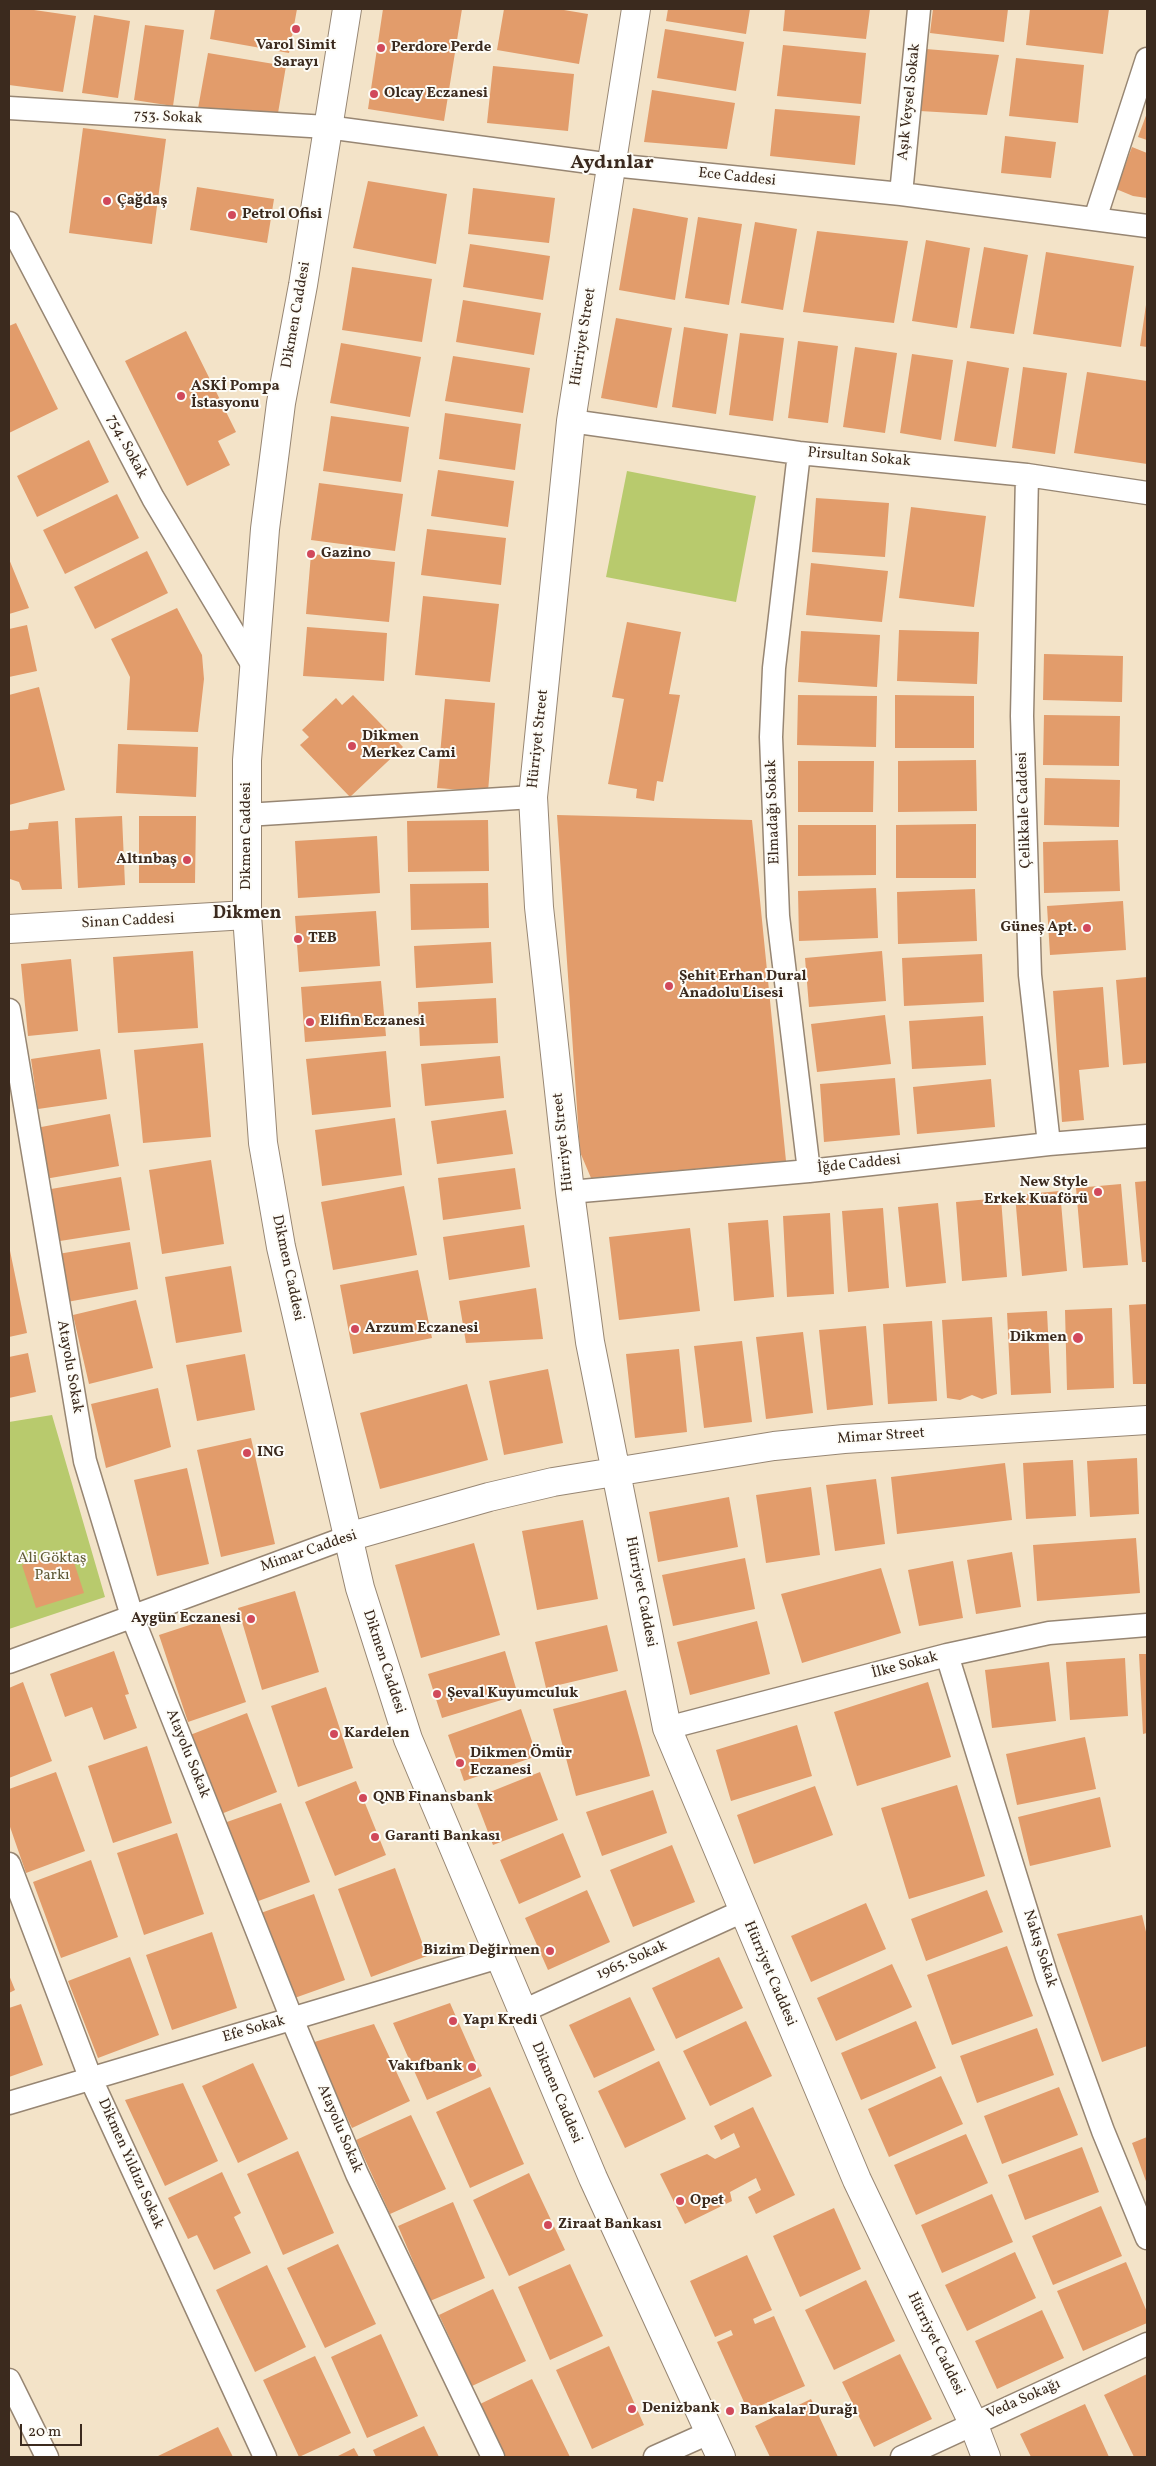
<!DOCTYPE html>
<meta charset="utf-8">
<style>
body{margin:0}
#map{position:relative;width:1156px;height:2466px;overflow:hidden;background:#f3e3c8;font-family:Vollkorn,serif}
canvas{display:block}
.frame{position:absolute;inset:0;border:10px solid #3b2a1e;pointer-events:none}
.scale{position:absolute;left:20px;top:2424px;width:62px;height:22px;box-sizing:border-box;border:2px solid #3b2a1e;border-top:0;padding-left:6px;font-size:15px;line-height:18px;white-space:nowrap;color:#3b2a1e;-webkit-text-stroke:4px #fdfcf7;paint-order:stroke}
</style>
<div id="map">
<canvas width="1156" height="2466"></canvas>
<div class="frame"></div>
<div class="scale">20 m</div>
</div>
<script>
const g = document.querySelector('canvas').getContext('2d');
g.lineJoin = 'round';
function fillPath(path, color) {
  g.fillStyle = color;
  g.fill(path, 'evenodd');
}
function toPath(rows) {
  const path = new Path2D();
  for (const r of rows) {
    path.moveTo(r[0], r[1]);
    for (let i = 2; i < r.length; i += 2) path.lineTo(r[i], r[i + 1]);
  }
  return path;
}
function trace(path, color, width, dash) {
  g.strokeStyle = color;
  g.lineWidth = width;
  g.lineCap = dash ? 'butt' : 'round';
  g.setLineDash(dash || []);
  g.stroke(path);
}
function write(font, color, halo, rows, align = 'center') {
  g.font = font + ' Vollkorn,serif';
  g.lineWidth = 4;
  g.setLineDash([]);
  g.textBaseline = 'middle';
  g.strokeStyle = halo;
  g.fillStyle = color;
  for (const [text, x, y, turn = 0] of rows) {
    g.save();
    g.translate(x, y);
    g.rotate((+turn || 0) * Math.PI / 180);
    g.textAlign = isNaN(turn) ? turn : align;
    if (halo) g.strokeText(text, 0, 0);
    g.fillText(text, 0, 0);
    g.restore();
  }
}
fillPath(toPath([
 [627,471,756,496,736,602,606,577],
 [52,1415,105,1597,9,1629,9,1422]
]), '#b8ca6d');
fillPath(toPath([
 [9,9,27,9,76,16,63,92,9,85],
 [215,9,297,9,289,53,210,39],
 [383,9,462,9,444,121,368,109],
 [504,9,558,9,588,14,579,64,497,50],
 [668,9,750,9,746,34,666,21],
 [785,9,870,9,866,39,783,31],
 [933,9,1008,9,1004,42,930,33],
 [1030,9,1109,9,1103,54,1026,45],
 [94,15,130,21,118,98,82,93],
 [145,25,184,30,173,106,134,100],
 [665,29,744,42,736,91,657,78],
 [783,45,866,53,861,104,777,96],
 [926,49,999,55,987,115,920,111],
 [208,53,286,66,277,119,197,114],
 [1016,58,1084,65,1078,123,1009,116],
 [493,66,574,74,568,131,487,123],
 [652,90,735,103,727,149,644,142],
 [775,109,860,116,855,165,770,156],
 [1147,113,1147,140,1138,137],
 [83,128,166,139,152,244,69,233],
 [1005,136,1056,142,1051,178,1001,173],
 [1132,147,1147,153,1147,198,1133,196,1116,189],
 [368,181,447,194,436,264,353,248],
 [197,187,274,199,267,243,190,230],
 [473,188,555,198,549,243,468,234],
 [633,208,688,218,675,300,619,290],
 [698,217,742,224,729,305,685,298],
 [755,222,797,229,783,310,741,303],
 [817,231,908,241,894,323,803,312],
 [926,240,970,248,957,328,912,321],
 [470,244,550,256,543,300,463,287],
 [984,247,1028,255,1014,334,970,328],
 [1046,252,1134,266,1121,347,1033,334],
 [352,267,432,279,422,342,342,330],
 [463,300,541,313,534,355,456,342],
 [1146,305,1147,306,1147,347,1140,346],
 [616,318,672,328,657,408,601,398],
 [16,323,58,409,9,433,9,326],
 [684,327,728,334,716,414,672,407],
 [186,331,236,432,218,441,230,465,187,486,125,361],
 [740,333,784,338,773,421,729,415],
 [798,341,838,346,828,423,788,418],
 [341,343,421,357,410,417,330,403],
 [855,347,897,353,885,433,843,427],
 [912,354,953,360,941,440,900,433],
 [453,356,530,368,523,413,445,401],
 [967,361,1009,368,996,447,954,441],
 [1023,367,1067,373,1055,454,1012,448],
 [1087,372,1147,381,1147,464,1074,453],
 [445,413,521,424,515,470,439,459],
 [331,416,409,427,401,482,323,471],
 [89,440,109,482,37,517,17,476],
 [438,470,514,481,508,527,431,516],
 [319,483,403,494,395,551,311,540],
 [117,494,139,538,65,574,43,530],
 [816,498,889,503,885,557,812,552],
 [911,507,986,516,974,607,899,598],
 [427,529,506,538,501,585,421,575],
 [147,551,168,593,95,629,74,587],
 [311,554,395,562,389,622,306,614],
 [9,559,29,608,9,614],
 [811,563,888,571,882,622,806,615],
 [423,596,499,604,490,682,415,675],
 [177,608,202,655,204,679,198,732,127,730,130,677,111,639],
 [627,622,681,632,669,694,680,695,663,782,657,781,654,801,636,798,637,789,608,784,624,699,612,697],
 [27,625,37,671,9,677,9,629],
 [307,627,387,633,384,681,303,676],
 [899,630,979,632,977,684,897,681],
 [801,631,880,635,877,687,798,682],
 [1044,654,1123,656,1122,702,1043,700],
 [39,687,65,790,9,805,9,695],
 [353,695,403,747,350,797,300,745,309,737,302,730,336,698,342,705],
 [798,695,877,696,876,747,797,745],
 [895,695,974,696,974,748,895,748],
 [445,699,495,703,488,792,437,788],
 [1044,715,1120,716,1119,766,1043,765],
 [118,744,198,747,196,797,116,793],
 [976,760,977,811,898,812,898,761],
 [798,761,874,761,873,812,798,812],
 [1045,778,1120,780,1119,827,1044,825],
 [557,815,752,820,786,1161,591,1178,580,1152],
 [122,816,125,885,78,888,75,818],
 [139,816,196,816,195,883,139,883],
 [488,820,489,871,408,872,407,821],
 [58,821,62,889,22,890,19,882,10,879,9,875,9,831,28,829,29,823],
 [976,824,976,878,896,878,896,825],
 [798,825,876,825,876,875,798,876],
 [377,836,380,893,298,898,295,841],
 [1118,840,1120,891,1044,893,1043,842],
 [488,883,489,928,411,930,410,884],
 [876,888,878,938,799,941,798,891],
 [975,889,977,941,898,944,897,892],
 [1123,901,1126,950,1050,955,1047,906],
 [376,911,380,966,299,972,295,916],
 [491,942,493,983,416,988,414,946],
 [193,951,198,1028,118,1033,113,957],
 [882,951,886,1001,809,1007,805,958],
 [982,954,984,1002,904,1006,902,958],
 [71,959,78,1031,28,1036,21,964],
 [1147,977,1147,1063,1123,1065,1116,980],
 [381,981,386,1036,305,1042,301,987],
 [1103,987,1109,1067,1079,1070,1084,1120,1062,1122,1053,991],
 [496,998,498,1043,420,1046,418,1002],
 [885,1015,891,1064,817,1072,811,1024],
 [983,1016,986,1065,912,1069,909,1021],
 [203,1043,211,1137,143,1143,134,1050],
 [100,1049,107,1099,38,1109,31,1059],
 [386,1051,391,1107,312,1115,306,1059],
 [500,1056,504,1098,425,1106,421,1064],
 [895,1078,900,1135,824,1142,820,1084],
 [991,1079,995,1127,917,1134,913,1087],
 [506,1110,513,1154,437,1164,431,1121],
 [110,1114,119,1166,45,1179,36,1128],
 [395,1118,402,1175,322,1186,315,1130],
 [211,1160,224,1244,162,1254,149,1170],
 [515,1168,521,1209,443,1220,438,1178],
 [121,1177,130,1230,60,1241,51,1189],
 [1147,1181,1147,1262,1142,1262,1135,1182],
 [1121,1184,1128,1265,1083,1268,1076,1188],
 [404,1186,417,1255,333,1270,321,1202],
 [1060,1191,1067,1271,1022,1276,1015,1195],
 [1001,1198,1007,1277,962,1281,956,1202],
 [938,1203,946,1283,906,1287,898,1207],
 [883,1208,889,1288,848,1292,842,1211],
 [830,1213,834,1294,787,1297,783,1216],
 [768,1220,774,1297,734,1301,728,1223],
 [524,1225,530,1267,449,1280,443,1237],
 [690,1228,700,1311,619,1320,609,1237],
 [130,1242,138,1289,67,1302,58,1254],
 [9,1246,27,1333,9,1337],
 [231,1266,242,1332,176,1343,165,1277],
 [418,1270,432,1338,353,1354,340,1285],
 [536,1288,543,1339,466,1343,459,1301],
 [136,1300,153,1368,89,1384,73,1315],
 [1147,1304,1147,1384,1133,1384,1129,1305],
 [1112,1308,1114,1388,1067,1390,1065,1310],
 [1047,1311,1051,1393,1011,1395,1007,1313],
 [992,1317,997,1394,982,1399,972,1395,960,1400,947,1398,942,1320],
 [932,1321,937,1401,888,1404,883,1324],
 [866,1326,873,1405,827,1410,819,1330],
 [803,1332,813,1413,766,1419,756,1337],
 [742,1341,752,1422,704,1428,694,1346],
 [679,1349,687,1432,635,1438,626,1354],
 [28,1353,36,1392,9,1398,9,1357],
 [245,1354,255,1410,197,1421,186,1365],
 [548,1369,563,1443,504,1455,489,1381],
 [467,1384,488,1460,380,1489,360,1413],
 [158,1388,171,1447,106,1468,91,1404],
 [251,1438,275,1544,221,1557,197,1450],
 [1137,1458,1139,1514,1090,1517,1087,1461],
 [1073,1460,1076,1516,1026,1519,1023,1463],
 [1005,1463,1012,1520,897,1534,891,1477],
 [187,1468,209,1564,157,1576,134,1480],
 [876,1479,885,1544,835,1551,826,1485],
 [811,1487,820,1555,766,1563,756,1495],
 [729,1497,738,1547,658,1562,649,1512],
 [583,1520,598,1599,537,1610,522,1531],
 [1136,1538,1140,1593,1037,1601,1033,1545],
 [474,1543,500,1635,421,1658,395,1565],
 [70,1550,84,1593,36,1608,22,1565],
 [1012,1552,1021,1607,976,1614,967,1560],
 [745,1558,755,1609,673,1626,662,1575],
 [953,1561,963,1618,919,1626,908,1570],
 [881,1568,901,1633,802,1663,781,1594],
 [295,1591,319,1672,262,1690,238,1608],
 [217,1616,246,1702,188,1722,159,1635],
 [757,1621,770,1674,690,1695,677,1642],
 [607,1625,618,1671,546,1688,535,1642],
 [114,1651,129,1694,125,1695,137,1728,104,1740,92,1707,65,1717,50,1674],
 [505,1651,518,1695,442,1718,428,1674],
 [1139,1654,1147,1654,1147,1733,1143,1734],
 [1125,1658,1128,1716,1070,1720,1066,1662],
 [1049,1662,1056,1721,992,1728,985,1670],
 [23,1682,52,1761,9,1778,9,1688],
 [928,1682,951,1757,857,1786,834,1712],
 [326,1687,353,1768,298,1787,271,1706],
 [626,1690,650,1776,576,1796,553,1709],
 [521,1709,537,1756,464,1781,448,1735],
 [247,1713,277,1792,221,1814,190,1735],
 [797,1725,812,1776,731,1801,716,1750],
 [1085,1737,1096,1789,1017,1805,1006,1754],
 [147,1746,172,1823,113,1843,88,1766],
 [56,1772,85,1851,26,1873,9,1824,9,1789],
 [540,1772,558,1820,493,1845,475,1798],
 [356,1781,386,1855,335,1876,305,1802],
 [957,1785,985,1876,909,1899,881,1808],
 [815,1786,833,1835,754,1864,737,1815],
 [653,1790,667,1833,602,1856,586,1812],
 [1100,1797,1111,1847,1030,1866,1018,1817],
 [281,1803,310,1882,253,1903,224,1823],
 [177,1833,204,1914,144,1935,117,1853],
 [563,1833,581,1877,519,1904,500,1860],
 [672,1845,695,1902,633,1927,610,1870],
 [91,1860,118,1937,61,1958,33,1882],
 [395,1868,427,1956,371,1977,338,1889],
 [587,1890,610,1942,548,1970,525,1918],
 [987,1890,1003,1932,926,1961,911,1919],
 [314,1894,345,1980,289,2000,258,1914],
 [866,1903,886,1949,811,1982,791,1936],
 [1142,1915,1147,1936,1147,2046,1102,2062,1057,1934],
 [212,1932,237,2008,172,2030,146,1955],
 [1007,1946,1033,2016,952,2045,927,1975],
 [130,1957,159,2035,98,2058,68,1981],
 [719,1957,743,2008,676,2039,652,1988],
 [892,1964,912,2007,836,2041,817,1998],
 [9,1975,15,1990,9,1993],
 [630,1997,655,2050,594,2078,569,2025],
 [450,2003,482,2076,427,2100,393,2023],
 [21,2004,43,2065,9,2077,9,2008],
 [746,2021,772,2076,710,2106,683,2051],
 [916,2021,936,2068,861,2100,841,2053],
 [374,2024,410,2101,352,2128,311,2043],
 [1037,2028,1054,2075,977,2103,960,2056],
 [659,2061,686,2119,625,2148,598,2091],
 [253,2063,288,2139,238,2163,202,2086],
 [941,2076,963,2124,889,2157,868,2109],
 [183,2083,218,2161,165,2186,125,2100],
 [490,2087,524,2164,470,2188,436,2112],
 [1059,2087,1078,2135,1002,2164,984,2116],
 [753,2107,795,2195,756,2214,748,2197,761,2190,756,2178,730,2192,732,2201,685,2224,660,2174,707,2154,715,2159,740,2147,734,2133,721,2140,714,2126],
 [411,2115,446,2189,390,2214,356,2140],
 [966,2134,988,2183,916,2215,894,2165],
 [1147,2137,1147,2184,1132,2143],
 [1082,2147,1099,2192,1025,2220,1008,2175],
 [298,2151,334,2233,283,2255,247,2174],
 [222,2172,241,2213,234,2217,251,2253,214,2270,197,2235,188,2239,168,2198],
 [529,2173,565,2250,509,2276,473,2200],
 [992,2194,1013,2242,942,2273,921,2225],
 [453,2202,485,2278,430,2301,398,2226],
 [1101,2206,1122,2256,1053,2285,1032,2236],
 [834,2208,861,2269,800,2297,773,2236],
 [338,2244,376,2324,325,2348,287,2268],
 [1015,2252,1036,2298,967,2331,945,2285],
 [747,2255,772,2310,753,2319,755,2324,774,2316,805,2386,748,2411,717,2342,733,2335,731,2330,715,2337,690,2281],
 [1126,2262,1147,2312,1147,2323,1083,2351,1057,2291],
 [570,2264,603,2336,550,2360,518,2287],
 [267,2265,306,2347,255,2372,216,2290],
 [866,2280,895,2341,834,2370,805,2310],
 [493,2289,526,2361,472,2386,439,2315],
 [1042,2310,1064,2358,997,2389,975,2341],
 [381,2334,418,2416,367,2438,331,2357],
 [609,2346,644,2425,592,2449,556,2370],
 [900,2354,932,2419,874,2447,842,2382],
 [315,2356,351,2433,299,2457,263,2380],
 [1147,2374,1147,2457,1134,2457,1104,2395],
 [532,2379,570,2457,504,2457,478,2405],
 [811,2399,838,2457,770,2457,755,2426],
 [1085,2404,1109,2457,1031,2457,1020,2434],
 [424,2426,439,2457,376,2457,373,2450],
 [218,2427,233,2457,156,2457],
 [354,2448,359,2457,336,2457]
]), '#e29c6b');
const street = toPath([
 [9,108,327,127,612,165,901,194,1147,226],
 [901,194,919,9],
 [1095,219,1147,59],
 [9,223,153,498,254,667],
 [571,421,799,453,1027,475,1147,493],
 [799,453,774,668,771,737,778,916,809,1171],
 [1027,475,1022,716,1030,975,1049,1144],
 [246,815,533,797],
 [9,1010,85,1461,132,1616,292,2019,357,2174,493,2457],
 [570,1192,809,1171,1049,1144,1147,1136],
 [947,1655,1047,1977,1103,2131,1147,2238],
 [9,1662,348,1537],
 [667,1728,947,1655,1049,1633,1147,1625],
 [9,1864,90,2077,265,2457],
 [521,2012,743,1911],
 [9,2103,499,1957],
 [9,2380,47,2457],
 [655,2457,711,2432],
 [902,2457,1147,2344]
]);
const secondary = toPath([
 [636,9,571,421,533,797,539,907,570,1192,590,1342,667,1728,857,2180,973,2423,986,2457],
 [9,929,247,915],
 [348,1537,489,1497,553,1482,774,1446,844,1439,1147,1420]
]);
const primary = toPath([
 [347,9,303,285,281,403,265,529,247,760,247,915,263,1143,281,1247,360,1588,408,1739,593,2178,721,2457]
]);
trace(street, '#978673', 25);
trace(secondary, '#978673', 30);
trace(primary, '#978673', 30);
trace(street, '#fff', 22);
trace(secondary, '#fff', 28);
trace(primary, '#fff', 28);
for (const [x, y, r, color] of [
 [296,29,5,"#d1495b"],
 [381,48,5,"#d1495b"],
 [374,94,5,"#d1495b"],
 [107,201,5,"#d1495b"],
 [232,215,5,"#d1495b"],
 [181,396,5,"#d1495b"],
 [311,554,5,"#d1495b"],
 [352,746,5,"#d1495b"],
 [187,860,5,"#d1495b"],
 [1087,928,5,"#d1495b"],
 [298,939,5,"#d1495b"],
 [669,986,5,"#d1495b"],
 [310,1022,5,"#d1495b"],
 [1098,1192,5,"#d1495b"],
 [355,1329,5,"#d1495b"],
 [1078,1338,6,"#d1495b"],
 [247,1453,5,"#d1495b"],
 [251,1619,5,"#d1495b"],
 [437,1694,5,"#d1495b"],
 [334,1734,5,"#d1495b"],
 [460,1763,5,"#d1495b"],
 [363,1798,5,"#d1495b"],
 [375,1837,5,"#d1495b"],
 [550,1951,5,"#d1495b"],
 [453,2021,5,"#d1495b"],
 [472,2067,5,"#d1495b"],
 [680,2201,5,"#d1495b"],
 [548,2225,5,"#d1495b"],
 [632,2409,5,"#d1495b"],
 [730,2411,5,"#d1495b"]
]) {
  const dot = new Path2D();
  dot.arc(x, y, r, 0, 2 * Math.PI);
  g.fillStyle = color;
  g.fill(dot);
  trace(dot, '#fdfcf7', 2);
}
write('bold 15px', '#3b2a1e', '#fdfcf7', [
 ["Varol Simit",296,46,"center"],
 ["Sarayı",296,63,"center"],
 ["Perdore Perde",391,48],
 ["Olcay Eczanesi",384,94],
 ["Çağdaş",117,201],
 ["Petrol Ofisi",242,215],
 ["ASKİ Pompa",191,387],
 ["İstasyonu",191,404],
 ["Gazino",321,554],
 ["Dikmen",362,737],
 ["Merkez Cami",362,754],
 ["Altınbaş",177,860,"right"],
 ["Güneş Apt.",1077,928,"right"],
 ["TEB",308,939],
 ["Şehit Erhan Dural",679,977],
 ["Anadolu Lisesi",679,994],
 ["Elifin Eczanesi",320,1022],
 ["New Style",1088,1183,"right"],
 ["Erkek Kuaförü",1088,1200,"right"],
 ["Arzum Eczanesi",365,1329],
 ["Dikmen",1067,1338,"right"],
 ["ING",257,1453],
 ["Aygün Eczanesi",241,1619,"right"],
 ["Şeval Kuyumculuk",447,1694],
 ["Kardelen",344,1734],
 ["Dikmen Ömür",470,1754],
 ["Eczanesi",470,1771],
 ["QNB Finansbank",373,1798],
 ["Garanti Bankası",385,1837],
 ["Bizim Değirmen",540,1951,"right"],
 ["Yapı Kredi",463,2021],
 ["Vakıfbank",462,2067,"right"],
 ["Opet",690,2201],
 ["Ziraat Bankası",558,2225],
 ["Denizbank",642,2409],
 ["Bankalar Durağı",740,2411]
], 'left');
write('15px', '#3b2a1e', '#fdfcf7', [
 ["Aşık Veysel Sokak",910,102,-84],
 ["753. Sokak",168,118,3],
 ["Ece Caddesi",737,178,6],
 ["Dikmen Caddesi",297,315,-80],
 ["Hürriyet Street",584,337,-81],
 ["754. Sokak",126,447,62],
 ["Pirsultan Sokak",859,458,5],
 ["Hürriyet Street",539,739,-84],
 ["Çelikkale Caddesi",1025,810,-92],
 ["Elmadağı Sokak",774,812,-92],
 ["Dikmen Caddesi",247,836,-90],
 ["Sinan Caddesi",128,922,-3],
 ["Hürriyet Street",564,1142,-96],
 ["İğde Caddesi",859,1165,-6],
 ["Dikmen Caddesi",287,1268,78],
 ["Atayolu Sokak",69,1367,80],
 ["Mimar Street",881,1437,-4],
 ["Mimar Caddesi",309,1552,-19],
 ["Hürriyet Caddesi",640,1592,79],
 ["Dikmen Caddesi",383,1662,72],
 ["İlke Sokak",905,1666,-15],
 ["Atayolu Sokak",187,1754,68],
 ["Nakış Sokak",1039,1949,72],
 ["1965. Sokak",632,1961,-24],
 ["Hürriyet Caddesi",769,1974,67],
 ["Efe Sokak",254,2030,-16],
 ["Dikmen Caddesi",556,2093,67],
 ["Atayolu Sokak",339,2129,67],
 ["Dikmen Yıldızı Sokak",130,2164,66],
 ["Hürriyet Caddesi",935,2344,64],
 ["Veda Sokağı",1024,2400,-24]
]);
write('15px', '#605a36', '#fdfcf7', [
 ["Ali Göktaş",52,1559],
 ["Parkı",52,1576]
]);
write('bold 18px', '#3b2a1e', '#fdfcf7', [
 ["Dikmen",247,915]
]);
write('bold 20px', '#3b2a1e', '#fdfcf7', [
 ["Aydınlar",612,164]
]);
</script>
